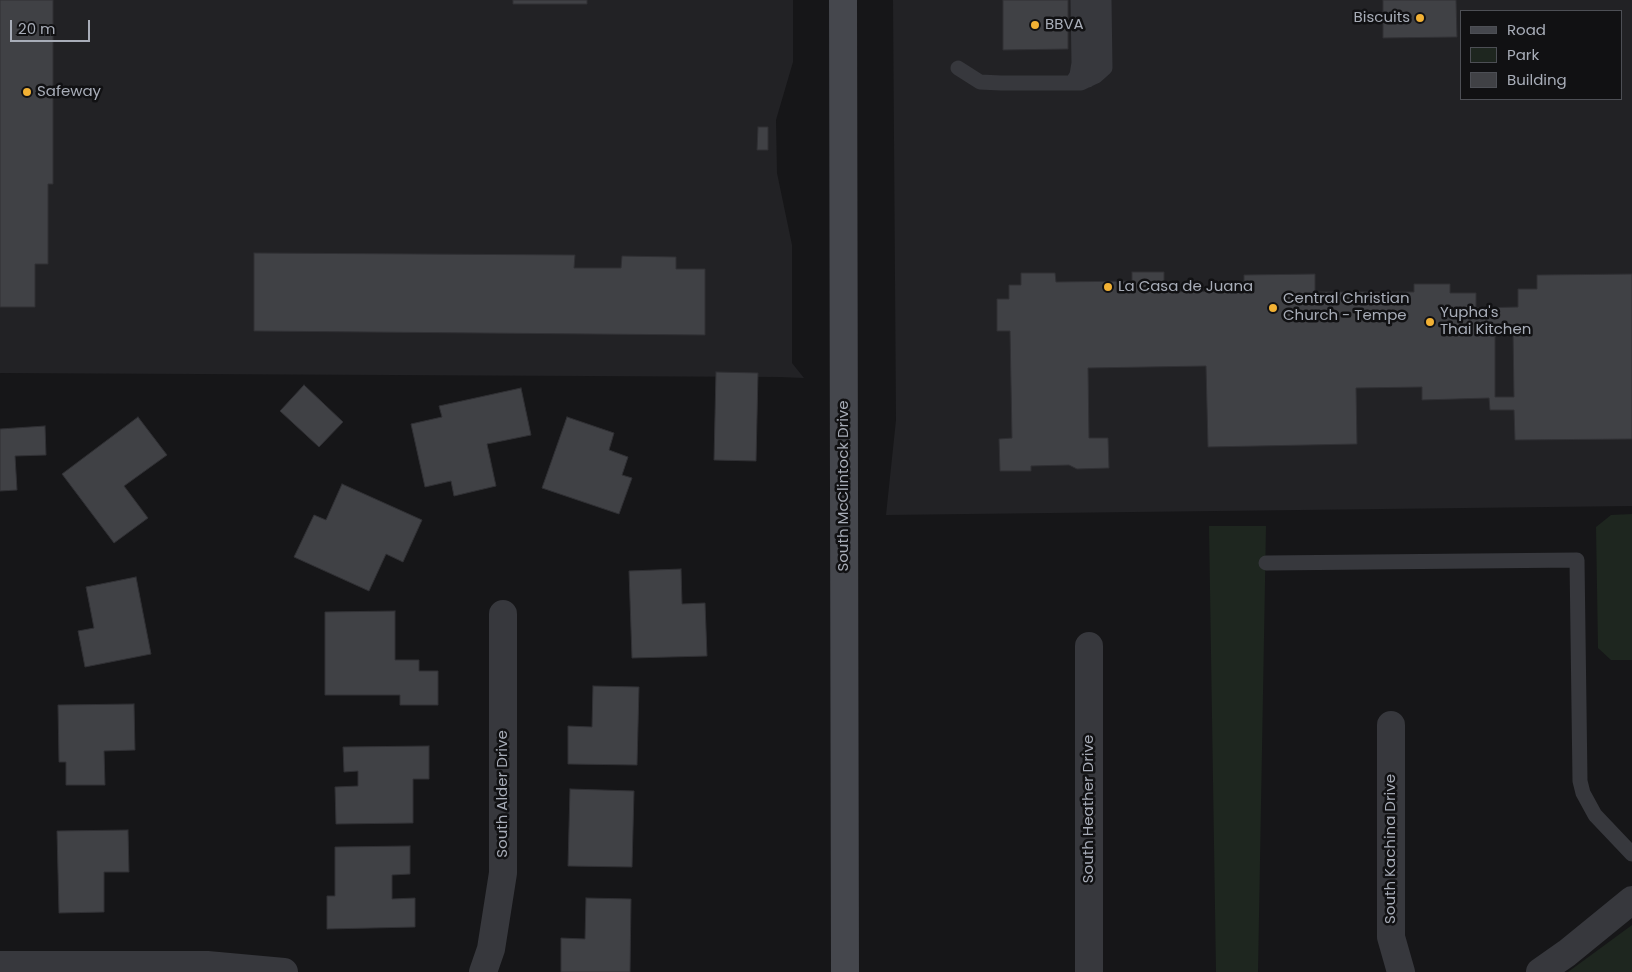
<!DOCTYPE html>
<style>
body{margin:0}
#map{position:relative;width:1632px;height:972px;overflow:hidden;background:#161618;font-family:Poppins,sans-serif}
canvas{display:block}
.legend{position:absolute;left:1460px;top:10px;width:162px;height:90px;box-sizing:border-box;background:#111113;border:1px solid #4d4f55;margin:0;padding:6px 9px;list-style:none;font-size:15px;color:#a8adb8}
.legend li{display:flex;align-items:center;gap:10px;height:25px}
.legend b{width:25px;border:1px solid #4d4f55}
.scale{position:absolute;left:10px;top:20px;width:80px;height:22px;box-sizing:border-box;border:2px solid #a8adb8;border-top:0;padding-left:6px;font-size:15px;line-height:18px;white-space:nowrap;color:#a8adb8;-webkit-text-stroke:4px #111113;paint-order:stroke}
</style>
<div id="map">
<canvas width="1632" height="972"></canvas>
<ul class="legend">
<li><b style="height:6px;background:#45474d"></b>Road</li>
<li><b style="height:14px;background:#1e261f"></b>Park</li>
<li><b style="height:14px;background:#404145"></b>Building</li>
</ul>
<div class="scale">20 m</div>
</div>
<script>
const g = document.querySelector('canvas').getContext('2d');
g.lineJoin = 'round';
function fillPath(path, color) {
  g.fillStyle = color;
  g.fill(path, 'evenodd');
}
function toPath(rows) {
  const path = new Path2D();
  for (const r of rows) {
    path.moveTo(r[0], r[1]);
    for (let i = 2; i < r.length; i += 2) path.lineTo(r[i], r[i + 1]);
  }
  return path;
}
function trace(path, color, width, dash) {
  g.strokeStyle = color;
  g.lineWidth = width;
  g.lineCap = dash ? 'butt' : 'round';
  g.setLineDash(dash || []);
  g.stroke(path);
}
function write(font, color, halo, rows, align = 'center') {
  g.font = font + ' Poppins,sans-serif';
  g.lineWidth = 5;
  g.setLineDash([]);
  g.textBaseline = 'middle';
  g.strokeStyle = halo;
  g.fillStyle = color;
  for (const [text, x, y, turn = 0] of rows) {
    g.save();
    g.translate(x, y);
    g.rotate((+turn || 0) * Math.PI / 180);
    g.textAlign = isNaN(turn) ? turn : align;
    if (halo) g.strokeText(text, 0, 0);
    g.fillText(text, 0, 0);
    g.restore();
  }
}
fillPath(toPath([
 [0,0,793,0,793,62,776,120,777,173,792,245,792,363,804,378,779,377,0,373],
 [893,0,1632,0,1632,506,886,515,896,420],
 [1461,11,1621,11,1621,99,1461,99]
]), '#222225');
fillPath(toPath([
 [1632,514,1632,660,1611,660,1598,648,1596,527,1611,515],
 [1209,526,1266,526,1258,972,1216,972],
 [1632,925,1632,972,1568,972]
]), '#1e261f');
const building = toPath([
 [0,0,53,0,53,184,48,184,48,264,35,264,35,307,0,307,0,0],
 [513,0,587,0,587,4,513,4,513,0],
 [1003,0,1068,0,1068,49,1003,50,1003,0],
 [1383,0,1456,0,1457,37,1383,38,1383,0],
 [758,127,768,127,768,150,757,150,758,127],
 [254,253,575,255,574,268,621,268,622,256,676,257,676,269,705,269,705,335,254,331,254,253],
 [1132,272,1164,272,1164,292,1244,291,1244,275,1315,274,1315,292,1414,292,1414,284,1450,284,1450,293,1476,293,1476,308,1518,307,1518,289,1537,289,1537,275,1632,274,1632,439,1515,440,1514,410,1490,410,1489,398,1422,400,1422,387,1356,388,1357,444,1208,447,1206,366,1088,368,1089,438,1108,438,1109,468,1077,469,1069,465,1031,466,1031,471,1000,471,999,439,1012,438,1010,331,997,331,997,299,1009,299,1009,285,1021,285,1021,273,1055,273,1056,282,1132,281,1132,272],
 [1495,324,1518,325,1518,332,1513,332,1514,397,1495,397,1495,324],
 [716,372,758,373,756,461,714,460,716,372],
 [304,385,343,422,319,447,280,411,304,385],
 [521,388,531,435,487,444,496,486,454,496,451,481,425,487,411,424,442,417,439,406,521,388],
 [138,417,167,455,124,486,148,518,114,543,62,474,138,417],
 [567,417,614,433,609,450,628,457,622,475,632,478,619,514,542,488,567,417],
 [45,426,46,455,15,456,17,490,0,491,0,429,45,426],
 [342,484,422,520,403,562,386,554,369,591,294,557,314,515,326,520,342,484],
 [681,569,682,604,705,603,707,656,632,658,629,571,681,569],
 [136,577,151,654,85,667,78,631,94,628,86,587,136,577],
 [395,611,395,660,419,660,419,671,438,671,438,705,400,705,400,695,325,695,325,612,395,611],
 [593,686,639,687,637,765,568,764,568,726,592,727,593,686],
 [134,704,135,750,104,751,105,785,66,785,66,762,59,762,58,705,134,704],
 [429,746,429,779,413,779,413,823,336,824,335,787,358,786,358,771,344,772,343,747,429,746],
 [570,789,634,791,632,867,568,866,570,789],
 [128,830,129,872,104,872,104,912,59,913,57,831,128,830],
 [410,846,410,874,392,875,392,899,415,898,415,927,327,929,327,896,335,896,335,847,410,846],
 [586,898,631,899,630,972,561,972,561,938,585,939,586,898]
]);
fillPath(building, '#404145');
trace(building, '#303034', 1);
trace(toPath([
 [958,68,980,82,1001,83,1081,83,1096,76,1105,68,1104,0],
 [1088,80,1091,68,1090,0],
 [1072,83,1077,75,1079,63,1078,0],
 [1266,563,1577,560,1580,781,1583,793,1595,815,1632,854]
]), '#37383d', 15);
trace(toPath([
 [1089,646,1089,972],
 [1391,725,1391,937,1401,972],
 [0,965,207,965,284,972],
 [483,972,491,949,503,873,503,614],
 [1540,972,1567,953,1632,900]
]), '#37383d', 28);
trace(toPath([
 [843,0,845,972]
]), '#45474d', 28);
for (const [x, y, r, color] of [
 [1420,18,5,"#f2b134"],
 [1035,25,5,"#f2b134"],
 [27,92,5,"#f2b134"],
 [1108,287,5,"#f2b134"],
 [1273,308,5,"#f2b134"],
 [1430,322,5,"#f2b134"]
]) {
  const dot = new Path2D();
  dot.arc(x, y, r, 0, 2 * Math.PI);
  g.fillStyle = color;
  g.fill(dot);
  trace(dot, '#111113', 2);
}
write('15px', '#a8adb8', '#111113', [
 ["Biscuits",1410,18,"right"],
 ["BBVA",1045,25],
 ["Safeway",37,92],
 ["La Casa de Juana",1118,287],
 ["Central Christian",1283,299],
 ["Church - Tempe",1283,316],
 ["Yupha's",1440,313],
 ["Thai Kitchen",1440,330]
], 'left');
write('15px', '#a8adb8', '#111113', [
 ["South McClintock Drive",844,486,-90],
 ["South Alder Drive",503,794,-90],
 ["South Heather Drive",1089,809,-90],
 ["South Kachina Drive",1391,849,-90]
]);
</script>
